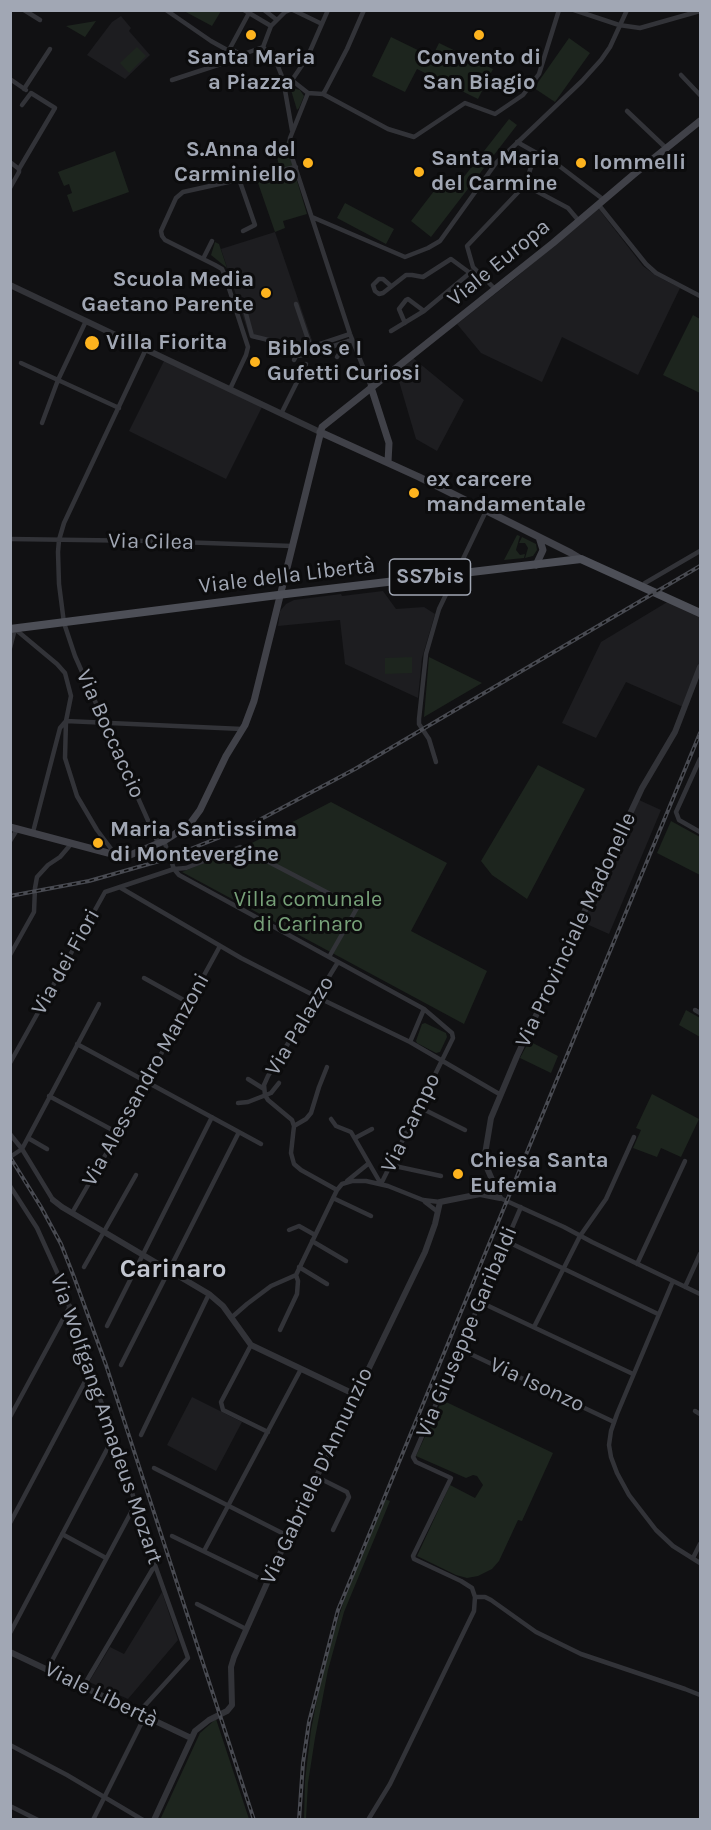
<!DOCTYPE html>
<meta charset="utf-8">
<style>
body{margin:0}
#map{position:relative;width:711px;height:1830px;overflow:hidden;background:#111113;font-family:Karla,sans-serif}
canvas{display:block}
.frame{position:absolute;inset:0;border:12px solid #a1a7b4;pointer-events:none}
</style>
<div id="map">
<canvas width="711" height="1830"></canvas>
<div class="frame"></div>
</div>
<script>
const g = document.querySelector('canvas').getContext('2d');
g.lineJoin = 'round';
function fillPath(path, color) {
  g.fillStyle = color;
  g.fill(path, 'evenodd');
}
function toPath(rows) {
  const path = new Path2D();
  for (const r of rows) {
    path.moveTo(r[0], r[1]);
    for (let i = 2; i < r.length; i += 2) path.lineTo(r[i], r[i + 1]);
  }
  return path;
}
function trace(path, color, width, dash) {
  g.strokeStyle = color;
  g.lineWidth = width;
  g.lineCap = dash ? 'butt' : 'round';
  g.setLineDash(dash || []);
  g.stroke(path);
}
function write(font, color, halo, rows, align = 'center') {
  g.font = font + ' Karla,sans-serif';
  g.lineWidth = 6;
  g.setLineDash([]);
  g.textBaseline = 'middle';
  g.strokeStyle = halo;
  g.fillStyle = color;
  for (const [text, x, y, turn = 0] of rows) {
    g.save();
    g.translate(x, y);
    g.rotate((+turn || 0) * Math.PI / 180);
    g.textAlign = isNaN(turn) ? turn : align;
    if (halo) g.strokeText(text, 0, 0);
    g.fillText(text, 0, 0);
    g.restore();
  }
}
fillPath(toPath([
 [121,16,131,28,129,31,150,55,125,79,87,55,112,22],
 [598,208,643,266,655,275,680,288,638,375,562,337,542,382,481,353,457,324,514,279],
 [275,232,314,346,306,350,250,338,221,249],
 [413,358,464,400,437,451,416,439,396,371],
 [165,359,262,407,226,479,129,431],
 [383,591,396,609,424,607,435,614,422,658,418,698,345,664,340,620,278,626,280,611,286,604,294,600,341,594,342,596],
 [669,601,700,615,700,663,683,707,626,682,596,738,562,723,601,642],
 [639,800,661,810,609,934,582,922],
 [192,1397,242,1422,216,1471,167,1445],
 [162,1592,178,1640,128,1699,89,1682,110,1647,124,1654]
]), '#1d1d20');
fillPath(toPath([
 [184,11,221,11,212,26],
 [96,21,85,37,66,26],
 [391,37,432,57,439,43,493,69,478,99,417,69,405,92,372,76],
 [569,38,590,53,555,102,534,88],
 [137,47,146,56,129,73,120,63],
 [293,88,300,90,304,96,299,108,297,110,291,90],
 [509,119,517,125,431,237,411,221,444,178,456,187],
 [288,140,295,165,283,169,279,165,274,146,285,144],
 [115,151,129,192,73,212,67,195,72,193,69,184,64,186,58,172],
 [291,172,295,174,307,214,283,221,285,228,275,232,257,180],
 [345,203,394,229,386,244,337,218],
 [215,242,219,244,227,268,211,255],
 [693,315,700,319,700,393,663,375],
 [517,535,520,536,516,550,520,555,525,554,524,558,504,560],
 [522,537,536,544,537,550,533,556,525,558,528,548,525,543,519,543],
 [412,657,412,673,385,674,385,658],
 [429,657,482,683,424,717],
 [538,765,585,789,527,899,492,875,481,861],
 [331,802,447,863,411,931,487,971,464,1024,182,872,248,845],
 [671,821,700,837,700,875,657,853],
 [686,1010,700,1018,700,1037,679,1025],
 [425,1023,446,1033,447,1037,440,1052,436,1053,417,1043,416,1041,422,1024],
 [529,1041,558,1056,551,1073,520,1058],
 [652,1094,699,1119,681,1157,661,1148,657,1157,633,1148,641,1130,636,1128],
 [442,1400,553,1453,522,1521,518,1520,499,1561,492,1569,478,1576,467,1578,456,1575,417,1556,450,1485,475,1498,483,1485,477,1476,473,1475,466,1478,416,1456],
 [385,1499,390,1501,344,1612,328,1670,315,1738,308,1783,306,1819,304,1819,305,1781,311,1730,320,1684,335,1629,346,1594],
 [216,1719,249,1819,160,1820,200,1733]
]), '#1d251e');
trace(toPath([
 [24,10,40,20],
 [166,10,211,41,229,51,233,50,241,55,263,47],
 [244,10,271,26,263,47],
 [264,10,277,20],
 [293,10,322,24],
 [574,10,619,25,640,28,700,11],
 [271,26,285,12,290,10],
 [263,47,275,59,283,79,292,130],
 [229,50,249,13],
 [681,75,700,95],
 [10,79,26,90],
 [283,79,289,78,308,93],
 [172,80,227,62,240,55],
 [292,80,307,58,328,10],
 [24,89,50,49],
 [308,93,290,138,289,148,350,334,371,387],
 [308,93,323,94,325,91,347,49,364,10],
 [323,94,388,129,414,137,465,103,495,114,523,95,539,74,559,10],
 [627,111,667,149],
 [517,142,558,165,604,200],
 [10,162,19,169,19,172,10,188],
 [19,169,55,108,31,93,22,105],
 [239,179,255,225,243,231],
 [525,185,533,161],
 [598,204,646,264,656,273,700,296],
 [312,217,405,257,428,248,440,241,496,163,582,81,601,60,610,47,627,10],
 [203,259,212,241],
 [391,286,383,279,379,279,373,285,375,291,379,294,383,293,406,275,412,275,423,277,451,259,470,273],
 [495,289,473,267,467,246,525,185,568,208,579,221],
 [296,304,310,345,314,346,350,334],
 [245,310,252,336,293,346,310,345],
 [405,323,399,309,406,300,408,299,424,311],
 [391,331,424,311,471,272],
 [146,349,64,523,59,540,58,552,59,584,64,623,75,656,158,843],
 [337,357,348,341],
 [294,360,296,356,306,355,352,340],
 [21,363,119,408],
 [230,389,246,355,248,347,225,276,222,269,215,265,165,240,162,236,161,231,176,198,183,192,296,167],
 [281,414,306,364],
 [42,423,58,380,86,321],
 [10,539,150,541,292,546],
 [643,586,645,583,700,551],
 [10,648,15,629,57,664,65,673,71,696,66,721,65,758,77,796,97,830,115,854],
 [66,721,242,729],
 [700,759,676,812,679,820,700,832],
 [436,762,429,739,419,724,419,719,426,654,439,609,486,511],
 [33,832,60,728,66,721],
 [10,841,18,828],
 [164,841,174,869,179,875,424,1009,452,1033,453,1038,381,1184],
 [121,888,241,958,317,997,410,1042],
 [10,955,34,912,35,888,37,877,48,865,60,857,72,843],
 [144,978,189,1003],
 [424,1009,410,1042,501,1095],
 [695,1010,700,1013],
 [77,1044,261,1144],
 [10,1063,105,892,174,869,186,868,240,847,357,908,329,957],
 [248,1079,264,1089],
 [49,1096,118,1133],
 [238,1103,248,1102,271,1093,279,1083],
 [419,1107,465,1130],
 [331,1119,336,1126,351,1132,381,1184],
 [294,1126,306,1119,311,1113,319,1087,327,1067],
 [10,1134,22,1149,53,1200],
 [28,1138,47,1149],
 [355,1138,372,1129],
 [10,1157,22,1149,99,1004],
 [390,1165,441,1176],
 [347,1181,368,1164],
 [10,1186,37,1228,61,1281,90,1372,114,1436,155,1565,188,1658,138,1713],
 [337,1190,301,1170,294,1164,291,1153,294,1126,292,1120,268,1100,265,1095,264,1085,268,1076,338,962],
 [333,1198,371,1216],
 [500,1198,564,1227,592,1242,700,1294],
 [425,1202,438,1212],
 [72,1213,118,1133,220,946],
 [289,1230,299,1226,315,1235],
 [312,1241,346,1261],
 [506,1241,658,1314],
 [637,1264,685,1161],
 [84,1267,136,1175],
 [299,1267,327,1284],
 [296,1275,337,1190,342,1184,352,1181,366,1181,388,1186,423,1200,440,1202],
 [673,1281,617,1414,611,1431,609,1445,611,1457,617,1473,629,1495,656,1530,673,1546,700,1563],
 [685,1287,700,1254],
 [480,1302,633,1374],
 [231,1318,247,1304,271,1286,296,1275],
 [107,1326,212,1117],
 [534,1327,580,1236,606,1199,634,1137],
 [280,1330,297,1294,298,1281,296,1275],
 [251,1345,221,1402,223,1410,268,1432],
 [460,1349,614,1422],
 [121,1365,239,1132],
 [695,1411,700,1414],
 [10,1417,70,1306],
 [141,1435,209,1294],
 [154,1468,288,1536],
 [317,1477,347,1492,349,1497,333,1530],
 [10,1523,90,1372],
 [62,1534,106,1558],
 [172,1536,267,1582],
 [204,1551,301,1369],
 [693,1558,700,1544],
 [475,1597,485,1597,491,1600,536,1632,581,1654,685,1689,700,1695],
 [197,1604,246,1629],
 [10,1633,114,1436],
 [47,1670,136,1503],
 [83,1687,155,1565],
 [10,1745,67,1775,143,1820],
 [10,1806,38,1820],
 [93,1820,145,1716],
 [368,1820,390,1784,474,1611,475,1597,472,1588,461,1581,414,1559,413,1556,451,1478,416,1462,413,1457,521,1207]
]), '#323338', 4.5);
trace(toPath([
 [10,285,320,432],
 [500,1198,487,1168,485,1154,491,1118,517,1056,642,788,675,732,700,667],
 [53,1200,62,1207,209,1294,223,1306,251,1345,356,1395],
 [10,1652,191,1738],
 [154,1820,195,1731,209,1720,227,1711,232,1705,231,1667,234,1657,288,1536,425,1252,435,1224,440,1202,480,1194,500,1198]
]), '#323338', 6);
trace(toPath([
 [371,387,389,443,388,462],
 [320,432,419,477,571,553,581,559],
 [536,565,543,550,539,537],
 [10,827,108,853,130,855,164,841,189,825,200,810,226,756,245,725,254,701,322,427,553,243,633,175,700,121]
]), '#404148', 7);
trace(toPath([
 [10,629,286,594,581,559,700,613]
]), '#4d4f57', 8);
const rail = toPath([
 [10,896,89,881,163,860,248,826,355,769,700,566],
 [10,1157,41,1207,61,1244,74,1277,106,1365,254,1820],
 [299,1820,303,1763,309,1722,338,1610,700,733]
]);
trace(rail, '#484a51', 4);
trace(rail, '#0c0c0d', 1.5, [4.5]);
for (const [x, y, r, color] of [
 [251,35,6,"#fdb31e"],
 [479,35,6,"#fdb31e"],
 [308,163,6,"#fdb31e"],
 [581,163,6,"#fdb31e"],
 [419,172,6,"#fdb31e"],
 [266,293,6,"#fdb31e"],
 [92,343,8,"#fdb31e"],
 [255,362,6,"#fdb31e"],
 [414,493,6,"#fdb31e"],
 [98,843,6,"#fdb31e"],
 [458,1174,6,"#fdb31e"]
]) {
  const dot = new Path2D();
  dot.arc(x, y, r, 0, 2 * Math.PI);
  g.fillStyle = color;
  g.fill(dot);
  trace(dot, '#0c0c0d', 2);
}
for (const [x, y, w] of [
 [430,577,81]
]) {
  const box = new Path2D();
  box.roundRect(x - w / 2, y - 18, w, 36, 4.5);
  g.fillStyle = '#0c0c0d';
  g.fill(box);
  trace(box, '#a1a7b4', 1.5);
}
write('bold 21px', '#a1a7b4', null, [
 ["SS7bis",430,577]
]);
write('bold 22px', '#a1a7b4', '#0c0c0d', [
 ["Santa Maria",251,58,"center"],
 ["a Piazza",251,83,"center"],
 ["Convento di",479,58,"center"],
 ["San Biagio",479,83,"center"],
 ["S.Anna del",296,150,"right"],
 ["Carminiello",296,175,"right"],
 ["Santa Maria",431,159],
 ["del Carmine",431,184],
 ["Iommelli",593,163],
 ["Scuola Media",254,280,"right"],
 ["Gaetano Parente",254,305,"right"],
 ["Villa Fiorita",106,343],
 ["Biblos e I",267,349],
 ["Gufetti Curiosi",267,374],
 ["ex carcere",426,480],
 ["mandamentale",426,505],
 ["Maria Santissima",110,830],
 ["di Montevergine",110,855],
 ["Chiesa Santa",470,1161],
 ["Eufemia",470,1186]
], 'left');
write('22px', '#a1a7b4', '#0c0c0d', [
 ["Viale Europa",499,263,-39],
 ["Via Cilea",151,542,1],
 ["Viale della Libertà",287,576,-7],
 ["Via Boccaccio",110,734,66],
 ["Via Provinciale Madonelle",576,930,-65],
 ["Via dei Fiori",66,962,-61],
 ["Via Palazzo",300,1026,-59],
 ["Via Alessandro Manzoni",146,1080,-61],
 ["Via Campo",411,1123,-64],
 ["Via Giuseppe Garibaldi",467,1332,-67],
 ["Via Isonzo",537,1385,25],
 ["Via Wolfgang Amadeus Mozart",106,1419,71],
 ["Via Gabriele D'Annunzio",317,1476,-65],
 ["Viale Libertà",101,1695,26]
]);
write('22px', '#77a179', '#0c0c0d', [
 ["Villa comunale",308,900],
 ["di Carinaro",308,925]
]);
write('bold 26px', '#c2c6d0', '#0c0c0d', [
 ["Carinaro",173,1270]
]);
</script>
